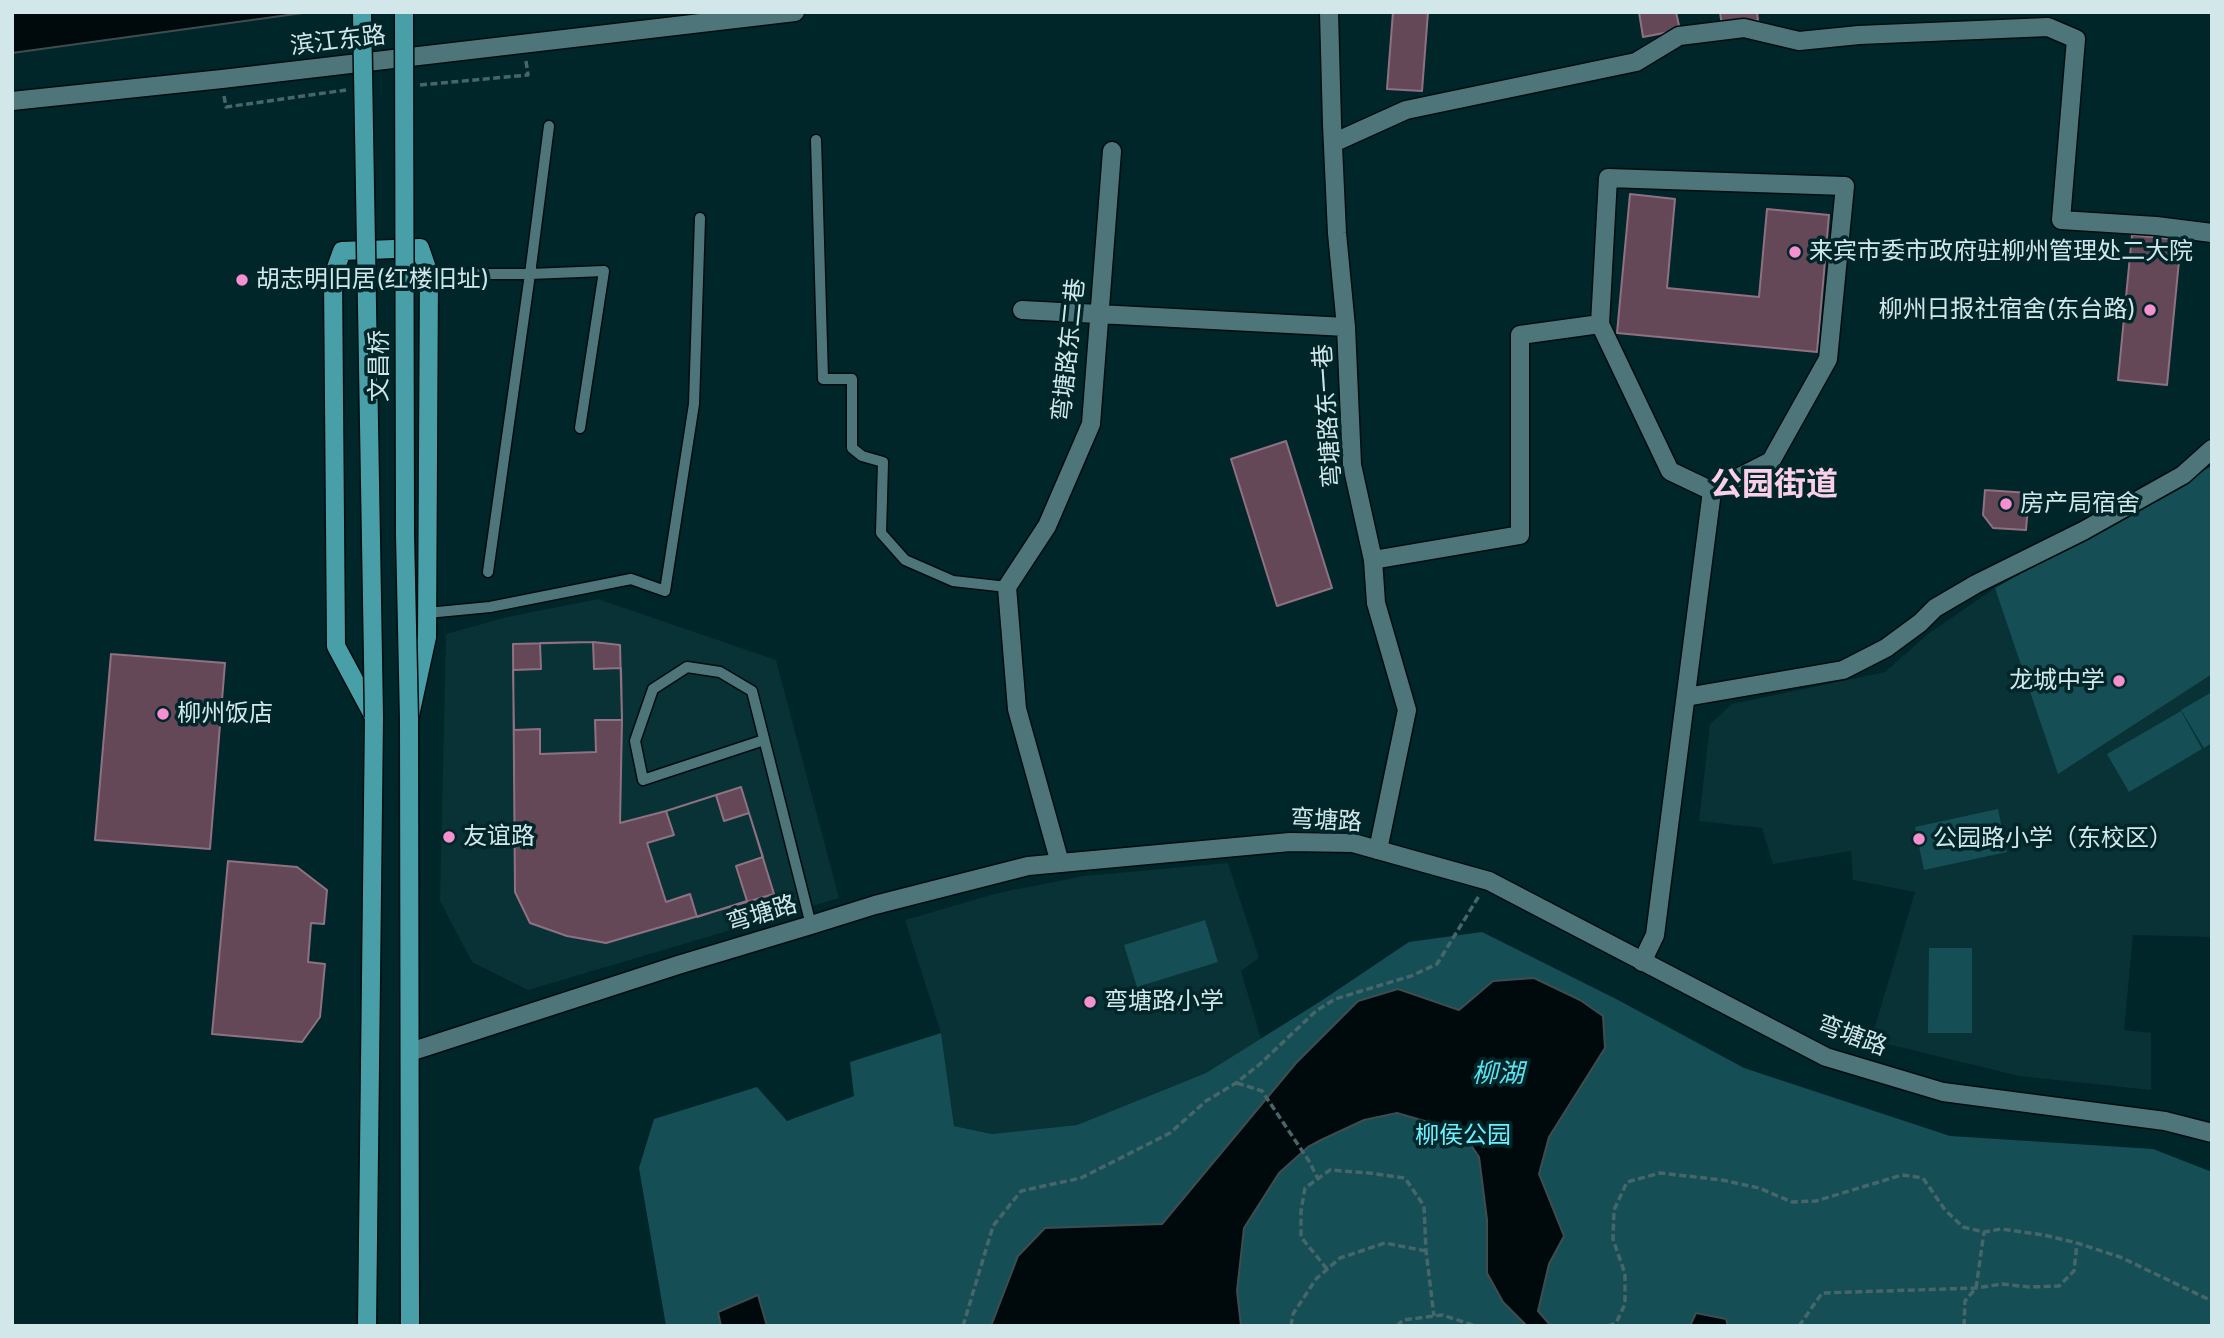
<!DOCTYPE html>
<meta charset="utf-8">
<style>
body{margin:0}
#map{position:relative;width:2224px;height:1338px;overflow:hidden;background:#00262a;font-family:Inter,sans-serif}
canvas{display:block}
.frame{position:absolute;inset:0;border:14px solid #d2e7e9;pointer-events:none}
</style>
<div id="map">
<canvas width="2224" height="1338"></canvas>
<div class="frame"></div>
</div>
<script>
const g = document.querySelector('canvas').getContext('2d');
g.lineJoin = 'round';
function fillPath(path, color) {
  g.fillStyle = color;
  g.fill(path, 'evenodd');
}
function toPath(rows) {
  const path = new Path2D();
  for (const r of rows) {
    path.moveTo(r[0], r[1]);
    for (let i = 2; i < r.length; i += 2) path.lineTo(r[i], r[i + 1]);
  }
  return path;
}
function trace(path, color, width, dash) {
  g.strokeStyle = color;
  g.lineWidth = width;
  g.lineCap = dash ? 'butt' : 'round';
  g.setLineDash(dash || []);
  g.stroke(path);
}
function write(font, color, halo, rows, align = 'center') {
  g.font = font + ' Inter,"Noto Sans SC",sans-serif';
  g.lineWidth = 7;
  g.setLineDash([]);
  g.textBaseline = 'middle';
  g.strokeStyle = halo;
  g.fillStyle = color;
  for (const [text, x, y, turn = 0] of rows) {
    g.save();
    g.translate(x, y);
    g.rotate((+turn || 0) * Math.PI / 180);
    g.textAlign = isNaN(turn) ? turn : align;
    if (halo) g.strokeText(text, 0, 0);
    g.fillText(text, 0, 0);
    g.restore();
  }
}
fillPath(toPath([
 [2212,466,2212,937,2133,935,2124,1030,2151,1033,2151,1090,2019,1076,1871,1040,1915,892,1853,880,1851,851,1773,864,1762,828,1699,821,1710,724,1732,704,1885,672,1928,634,1995,588],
 [598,599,776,660,839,898,528,990,472,962,440,901,446,634,507,617],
 [1228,863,1259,958,1241,971,1261,1039,1206,1073,1077,1125,992,1134,954,1126,941,1033,905,920,998,893,1084,876]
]), '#093236');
fillPath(toPath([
 [2212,466,2212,674,2058,774,1995,588],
 [2212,692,2212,743,2204,748,2181,710],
 [2181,711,2202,749,2129,792,2107,754],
 [1998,809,2007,852,1924,870,1915,827],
 [1205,920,1218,962,1137,987,1124,945],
 [1482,932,1618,1000,1744,1068,1950,1136,2153,1149,2212,1172,2212,1326,666,1326,639,1168,654,1119,757,1087,787,1121,854,1096,850,1062,941,1033,954,1126,992,1134,1077,1125,1206,1073,1321,1001,1409,942],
 [1929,948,1972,948,1972,1033,1928,1033]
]), '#154f55');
const water = toPath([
 [12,12,310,12,12,53,12,12],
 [1534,978,1580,1000,1603,1016,1605,1048,1549,1137,1539,1174,1564,1236,1549,1264,1538,1311,1551,1326,1527,1326,1503,1302,1487,1273,1487,1220,1479,1157,1469,1142,1428,1122,1397,1113,1364,1120,1321,1140,1308,1147,1279,1173,1244,1228,1237,1291,1241,1326,991,1326,1018,1256,1045,1228,1162,1224,1296,1063,1358,1001,1398,989,1459,1010,1493,981,1534,978],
 [758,1295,767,1326,721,1326,718,1312,758,1295],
 [1696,1313,1726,1319,1728,1326,1690,1326,1696,1313]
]);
fillPath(water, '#000a0c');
trace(water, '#3f4c4e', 2);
const building = toPath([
 [1393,12,1428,12,1422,91,1387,89,1393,12],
 [1639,12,1676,12,1680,30,1643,37,1639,12],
 [1720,12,1757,12,1758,20,1722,26,1720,12],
 [1630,194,1675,199,1667,288,1759,297,1767,209,1829,215,1817,352,1617,333,1630,194],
 [2132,235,2181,240,2167,385,2118,380,2132,235],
 [1286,441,1332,588,1277,606,1231,459,1286,441],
 [1985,490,2029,493,2026,530,1993,528,1983,515,1985,490],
 [593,642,594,669,621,668,622,720,595,720,596,752,540,754,540,729,514,730,513,670,541,669,540,643,593,642],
 [593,642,620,645,622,720,620,823,666,811,741,787,774,894,606,943,567,936,530,923,515,892,513,644,593,642],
 [111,654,225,663,210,849,95,840,111,654],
 [716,795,724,821,749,813,763,857,736,866,747,901,697,917,690,894,666,902,647,843,674,835,666,811,716,795],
 [228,861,297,867,327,890,324,924,311,923,308,962,325,964,320,1017,302,1042,212,1034,228,861]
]);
fillPath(building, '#644858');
trace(building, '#8f7182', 2);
const service = toPath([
 [549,126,530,274,604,271,580,428],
 [816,140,823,379,852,379,852,448,862,456,883,462,881,533,905,560,953,581,1007,587],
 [429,274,530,274,488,572],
 [427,613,490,607,631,579,665,591,694,404,700,218],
 [764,740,643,780,635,741,653,689,687,667,720,672,752,691,811,925]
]);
const minor = toPath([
 [1329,12,1332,124,1337,233,1346,327,1352,465,1373,560,1376,603,1407,710,1378,850],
 [1333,143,1406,110,1636,62,1679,36,1744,28,1799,41,1859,35,2048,27,2076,39,2061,220,2156,226,2212,233],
 [1022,310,1346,327],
 [1373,560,1520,535,1520,335,1600,324],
 [1686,697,1843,670,1886,648,1920,623,1935,608,1976,584,2083,531,2183,475,2212,449],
 [1060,863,1017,709,1007,587,1047,526,1091,424,1112,151],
 [1642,962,1655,935,1712,491,1771,461,1828,359,1845,186,1608,178,1600,324,1670,471,1712,491]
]);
const tertiary = toPath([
 [12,101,222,79,795,12],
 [410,1052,678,965,811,925,875,905,1028,866,1290,842,1353,843,1489,881,1826,1057,1943,1092,2165,1121,2212,1133]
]);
const primary = toPath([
 [367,1326,374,717,336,646,333,276,342,251,420,248,429,274,427,637,409,720,410,1326]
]);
trace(service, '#000d0f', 13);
trace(minor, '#000d0f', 21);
trace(tertiary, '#000d0f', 21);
trace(primary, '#000d0f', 21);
trace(toPath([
 [420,85,528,75,526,61],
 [224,96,226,107,346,90],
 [1237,1083,1262,1091,1309,1161,1318,1179],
 [1327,1269,1301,1237,1301,1211,1305,1188,1330,1170,1369,1173,1405,1178,1424,1206,1426,1251,1434,1316],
 [963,1326,993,1226,1021,1191,1081,1178,1170,1133,1206,1101,1236,1083,1260,1064,1316,1011,1335,999,1411,976,1437,964,1479,896],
 [1291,1326,1293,1314,1316,1279,1340,1258,1385,1243,1426,1251],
 [1397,1326,1403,1320,1442,1315,1476,1326],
 [1608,1326,1616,1323,1625,1304,1625,1274,1613,1239,1614,1210,1627,1182,1660,1173,1722,1180,1759,1188,1792,1202,1816,1201,1902,1175,1923,1178,1945,1210,1963,1227,1984,1232,2001,1229,2044,1235,2077,1243,2120,1257,2212,1301],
 [1799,1326,1822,1293,1976,1288,2002,1284,2029,1287,2059,1286,2074,1271,2077,1243],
 [1964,1326,1965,1301,1976,1288,1984,1232]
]), '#46666a', 3.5, [7, 3.5]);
trace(service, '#4e767a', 10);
trace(minor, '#4e767a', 18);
trace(tertiary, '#4e767a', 18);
trace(primary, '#499fa8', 18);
const primaryBridge = toPath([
 [362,12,374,717],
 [404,12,405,534,409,720]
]);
trace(primaryBridge, '#000d0f', 21, []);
trace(primaryBridge, '#499fa8', 18);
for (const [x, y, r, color] of [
 [1795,252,7,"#f790ce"],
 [242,280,7,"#f790ce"],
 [2150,310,7,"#f790ce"],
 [2006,504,7,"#f790ce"],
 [2119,681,7,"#f790ce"],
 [163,714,7,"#f790ce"],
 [449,837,7,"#f790ce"],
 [1919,839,7,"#f790ce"],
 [1090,1002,7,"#f790ce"]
]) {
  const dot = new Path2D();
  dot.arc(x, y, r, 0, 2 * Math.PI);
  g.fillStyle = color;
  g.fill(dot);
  trace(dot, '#00262a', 2.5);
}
write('24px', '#d2e7e9', '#00262a', [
 ["滨江东路",338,41,-7],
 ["弯塘路东二巷",1069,350,-84],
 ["文昌桥",380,366,-90],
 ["弯塘路东一巷",1328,416,-94],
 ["弯塘路",1326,821,3],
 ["弯塘路",762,914,-17],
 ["弯塘路",1852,1036,20]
]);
write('24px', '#d2e7e9', '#00262a', [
 ["来宾市委市政府驻柳州管理处二大院",1809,252],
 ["胡志明旧居(红楼旧址)",256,280],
 ["柳州日报社宿舍(东台路)",2136,310,"right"],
 ["房产局宿舍",2020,504],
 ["龙城中学",2105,681,"right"],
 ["柳州饭店",177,714],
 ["友谊路",463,837],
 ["公园路小学（东校区）",1933,839],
 ["弯塘路小学",1104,1002]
], 'left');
write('24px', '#6cf0fe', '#00262a', [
 ["柳侯公园",1463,1136]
]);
write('italic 26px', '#5de3f0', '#00262a', [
 ["柳湖",1498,1074]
]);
write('bold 32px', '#fccfe8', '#00262a', [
 ["公园街道",1774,485]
]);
</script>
